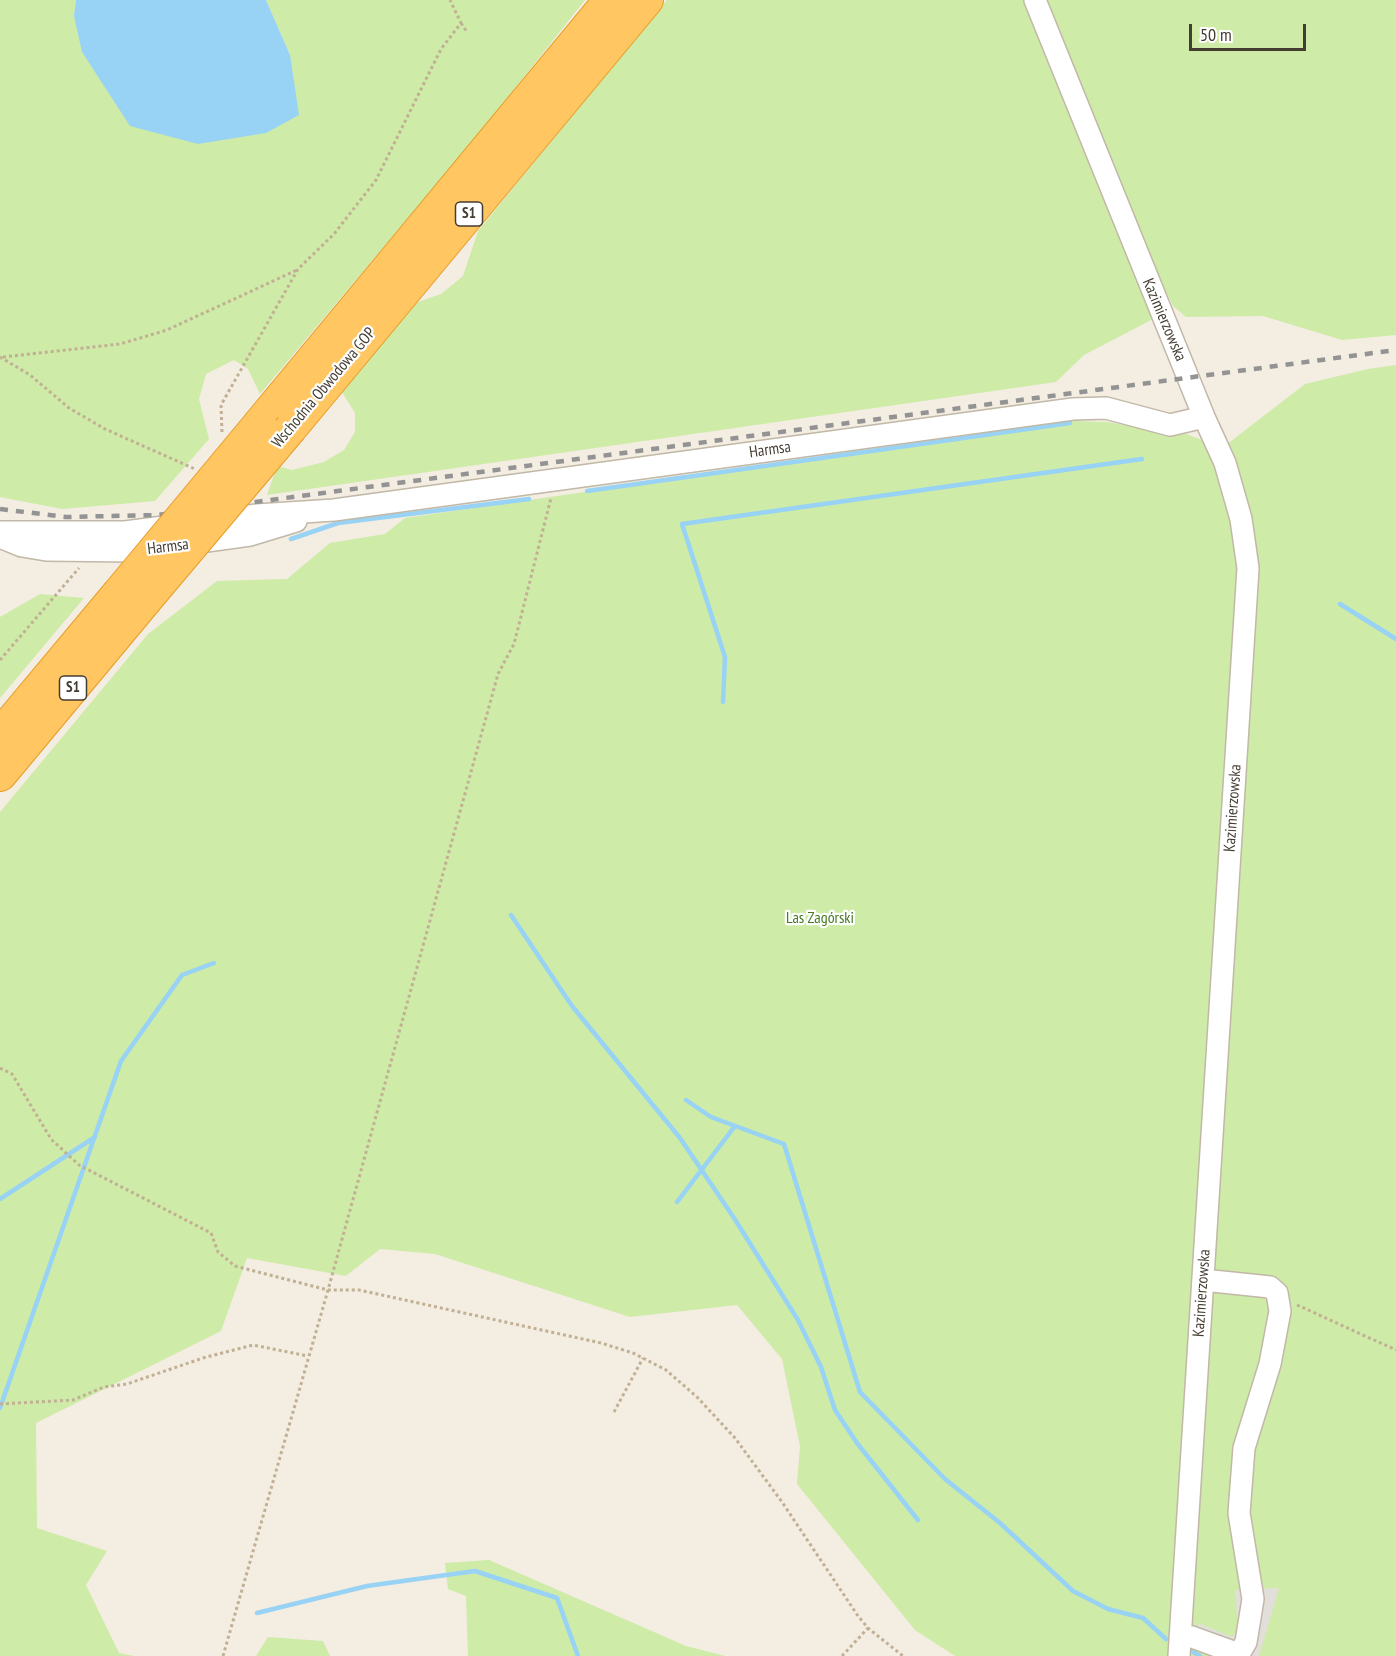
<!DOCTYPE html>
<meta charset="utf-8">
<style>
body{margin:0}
#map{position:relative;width:1396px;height:1656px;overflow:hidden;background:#f3ede2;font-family:"PT Sans Narrow",sans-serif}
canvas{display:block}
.scale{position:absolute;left:1189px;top:24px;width:117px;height:27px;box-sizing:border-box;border:3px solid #443d32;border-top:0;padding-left:8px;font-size:18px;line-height:21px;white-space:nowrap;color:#443d32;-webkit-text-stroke:4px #fff;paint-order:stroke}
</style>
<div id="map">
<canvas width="1396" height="1656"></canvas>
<div class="scale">50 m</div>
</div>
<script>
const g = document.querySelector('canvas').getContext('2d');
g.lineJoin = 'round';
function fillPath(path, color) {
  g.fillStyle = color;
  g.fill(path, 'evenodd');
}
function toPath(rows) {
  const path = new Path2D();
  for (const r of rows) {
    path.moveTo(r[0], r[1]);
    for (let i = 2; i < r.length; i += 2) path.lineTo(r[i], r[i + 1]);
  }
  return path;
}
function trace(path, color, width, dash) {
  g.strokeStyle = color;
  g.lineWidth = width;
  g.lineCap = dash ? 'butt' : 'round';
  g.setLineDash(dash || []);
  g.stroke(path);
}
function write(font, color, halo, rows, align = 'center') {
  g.font = font + ' "PT Sans Narrow",sans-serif';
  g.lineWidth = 4.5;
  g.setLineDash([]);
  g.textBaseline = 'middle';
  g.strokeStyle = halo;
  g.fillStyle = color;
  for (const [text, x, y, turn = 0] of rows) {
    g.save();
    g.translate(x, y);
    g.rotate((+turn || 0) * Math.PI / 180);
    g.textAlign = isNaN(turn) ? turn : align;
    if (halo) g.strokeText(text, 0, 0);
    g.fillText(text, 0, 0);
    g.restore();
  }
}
fillPath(toPath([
 [0,0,76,0,74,16,290,55,266,0,585,0,480,132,260,394,248,369,234,360,206,374,199,399,209,439,155,501,62,509,0,497],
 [667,0,1026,0,1155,318,1084,355,1056,382,267,495,277,466,292,470,324,462,344,450,355,432,355,413,340,389,418,302,441,294,463,276,478,231],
 [1043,0,1396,0,1396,335,1342,340,1263,316,1186,317,1173,306,1148,255],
 [1396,365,1396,1656,1189,1656,1252,664,1226,445,1305,384,1368,369],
 [1075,421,1107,422,1141,428,1164,436,1186,434,1202,440,1211,453,1229,502,1237,570,1169,1656,955,1656,915,1630,797,1484,800,1446,782,1359,737,1305,630,1317,435,1254,380,1249,346,1276,247,1258,221,1331,36,1423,37,1528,107,1551,86,1585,119,1653,134,1656,0,1656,0,812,148,634,217,581,287,579,330,543,385,534,405,518],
 [40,594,84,598,0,698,0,617],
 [489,1560,686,1646,725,1656,468,1656,466,1596,448,1589,445,1563],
 [268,1637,323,1641,330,1656,256,1656]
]), '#ceeba7');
fillPath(toPath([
 [1279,1588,1259,1656,1211,1656,1196,1650,1198,1623,1232,1637,1238,1629,1235,1590]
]), '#e2dfdb');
fillPath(toPath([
 [76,0,266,0,290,55,299,115,266,133,198,144,130,126,82,52,74,16]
]), '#98d2f5');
trace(toPath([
 [587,491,1070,423],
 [291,539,338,523,529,499],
 [1340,604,1396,639],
 [723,702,725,657,682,524,1142,459],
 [511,915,572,1006,680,1138,734,1218,798,1320,821,1367,835,1410,857,1443,918,1520],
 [686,1100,711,1117,784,1144,860,1392,945,1479,1000,1523,1073,1591,1108,1609,1143,1618,1166,1639],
 [0,1199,95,1137],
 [677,1202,735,1126],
 [0,1408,121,1061,182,975,214,963],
 [257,1613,367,1586,475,1571,557,1598,578,1656],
 [1193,1652,1200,1656]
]), '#98d2f5', 4.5);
const minor = toPath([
 [1035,0,1204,417,1225,463,1241,519,1248,568,1179,1656],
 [0,532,125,532,257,515,334,510,1073,409,1106,408,1170,425,1204,417],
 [2,538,22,546,46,550,134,551,250,535,296,521],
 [1180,1636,1192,1637,1239,1654,1246,1642,1253,1599,1239,1513,1244,1448,1270,1364,1280,1311,1277,1293,1270,1287,1203,1280]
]);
const highway = toPath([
 [260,423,610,0],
 [291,428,647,0],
 [0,735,117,595],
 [0,775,145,601]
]);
trace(minor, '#c1b8a7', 24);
trace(highway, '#e89c26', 34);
trace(toPath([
 [461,23,467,32],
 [0,357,30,375,69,408,105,429,195,469],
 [3,357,120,344,167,330,297,270],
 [222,432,221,405,298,269,334,234,376,180,441,49,461,23,450,0],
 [0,660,79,568],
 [0,1068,12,1074,51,1139,79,1165,211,1233,218,1252,235,1266,328,1290,359,1290,601,1343,633,1353,666,1370,697,1397,735,1438,782,1502,858,1616,868,1628,903,1656],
 [1297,1305,1396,1350],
 [0,1404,73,1400,104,1387,127,1384,203,1358,253,1345,308,1356],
 [614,1412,643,1358],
 [223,1656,328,1290,498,674,514,644,551,498],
 [842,1656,868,1628]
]), '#c1b094', 3, [3, 3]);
trace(minor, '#fff', 21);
trace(highway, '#ffc661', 32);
trace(toPath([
 [0,509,66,517,158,515,1396,350]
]), '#939393', 4.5, [8, 8]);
const highwayBridge = toPath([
 [117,595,260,423],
 [145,601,291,428]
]);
trace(highwayBridge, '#e89c26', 34, []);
trace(highwayBridge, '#ffc661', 32);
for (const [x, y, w] of [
 [469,214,27],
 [73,688,27]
]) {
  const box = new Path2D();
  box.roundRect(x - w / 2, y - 12, w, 24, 4.5);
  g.fillStyle = '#fff';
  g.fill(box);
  trace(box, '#443d32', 1.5);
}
write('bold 15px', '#443d32', null, [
 ["S1",469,214],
 ["S1",73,688]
]);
write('16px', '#443d32', '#fff', [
 ["Kazimierzowska",1164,320,67],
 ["Wschodnia Obwodowa GOP",324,388,-50],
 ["Harmsa",770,450,-8],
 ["Harmsa",168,547,-7],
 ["Kazimierzowska",1233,808,-86],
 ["Kazimierzowska",1202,1293,-86]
]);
write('16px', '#457922', '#fff', [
 ["Las Zagórski",820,918]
]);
</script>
